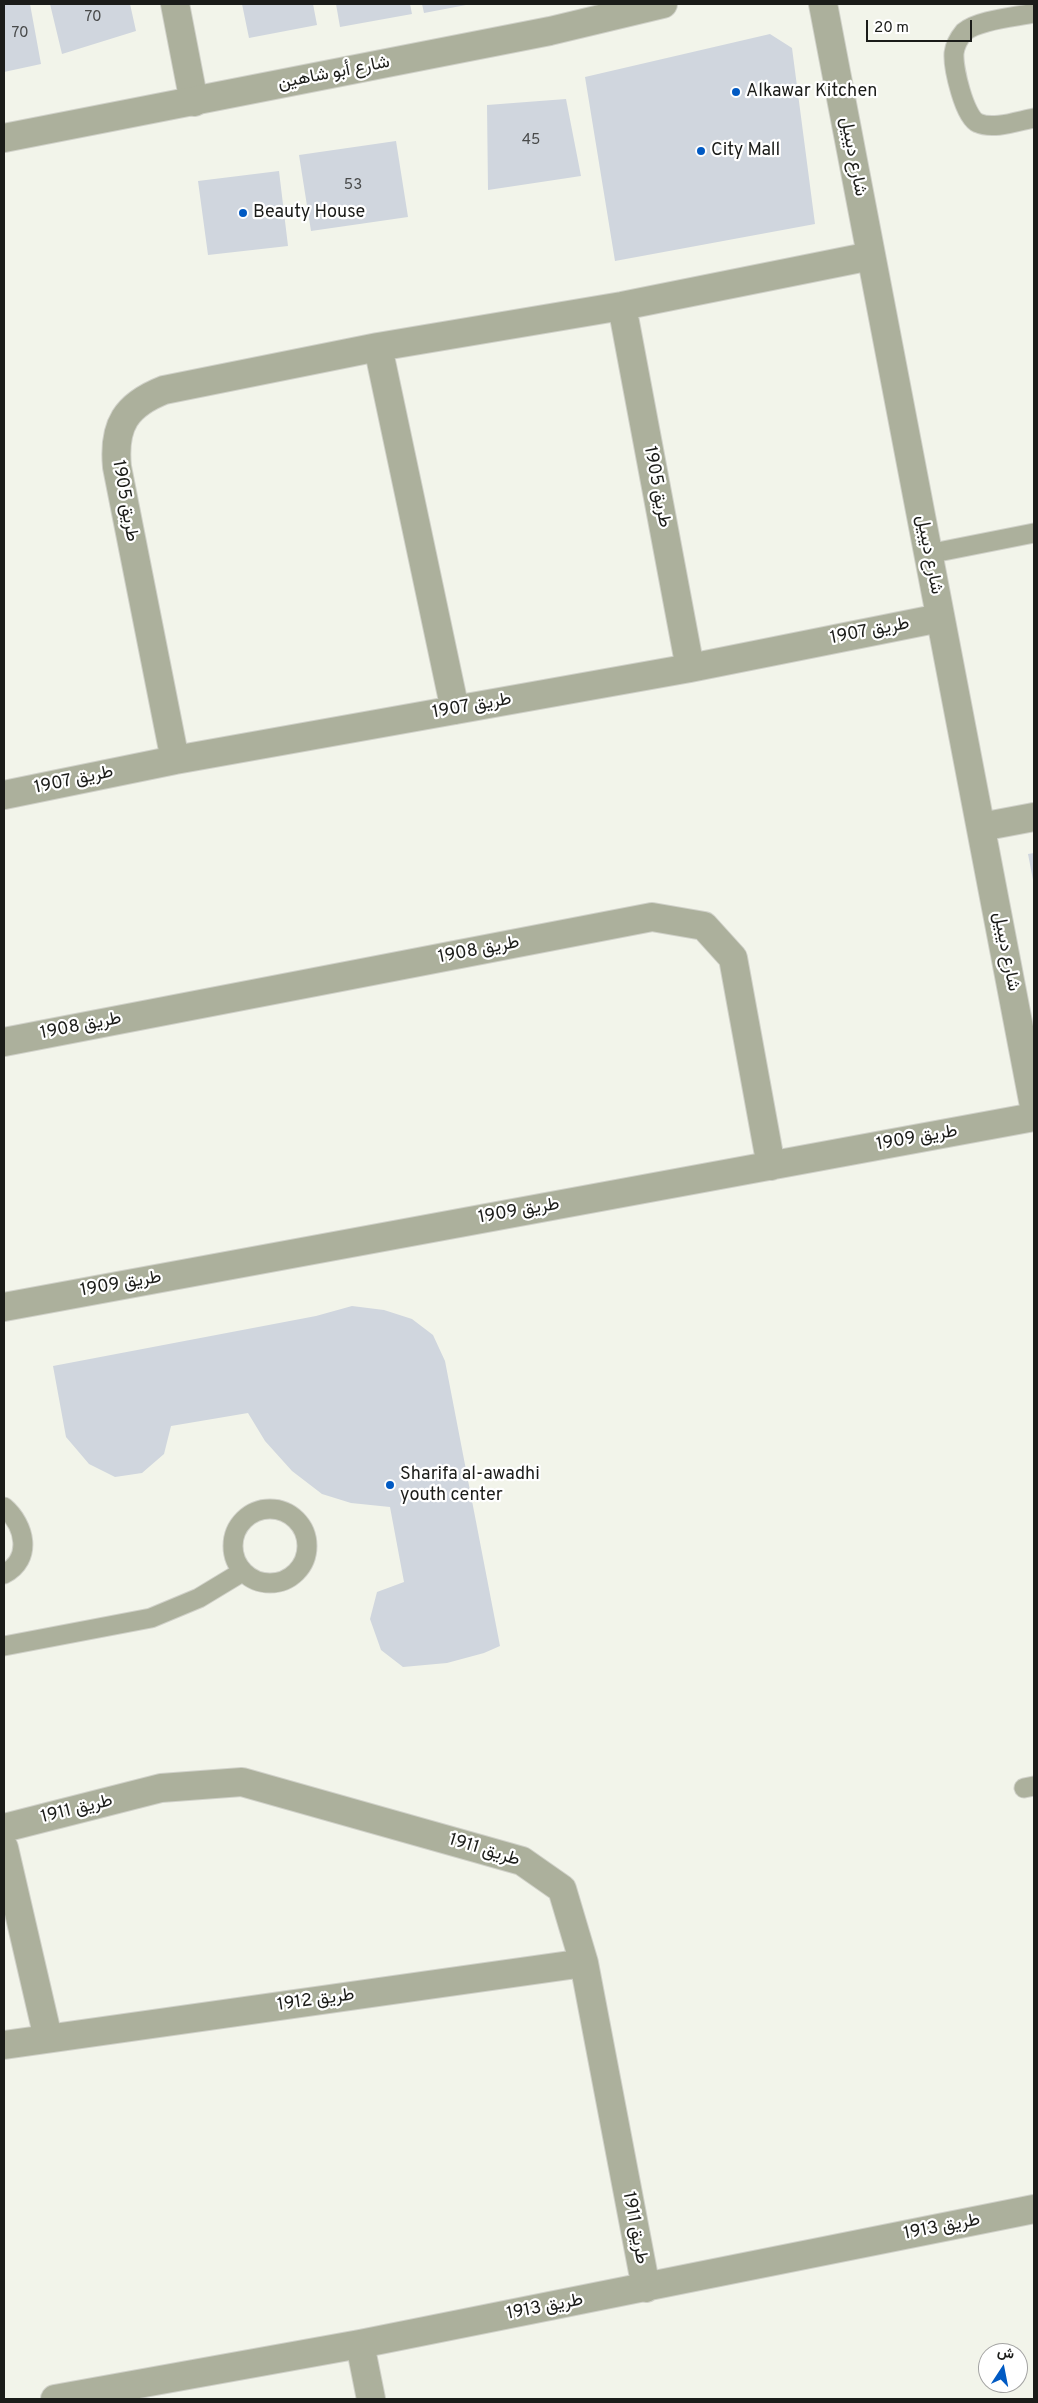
<!DOCTYPE html>
<html>
<head>
<meta charset="utf-8">
<style>
  body { margin:0 }
  #map { position:relative; width:1038px; height:2403px; overflow:hidden; background:#f2f4ea; font-family:Overpass,Vazirmatn,sans-serif }
  canvas { display:block }
  .frame { position:absolute; inset:0; border:5px solid #1b1c19; pointer-events:none }
  .north { position:absolute; left:978px; top:2343px; width:50px; height:50px; box-sizing:border-box; background:#fff; border:1px solid #a4a4a3; border-radius:50%; rotate:11deg; font-size:14px; font-weight:700; line-height:20px; text-align:center; color:#1b1c19 }
  .north::after { content:''; display:block; margin:auto; width:18px; height:22px; background:#015ac3; clip-path:polygon(50% 0,100% 100%,50% 72%,0 100%) }
  .scale { position:absolute; left:866px; top:20px; width:106px; height:22px; box-sizing:border-box; border:2px solid #1b1c19; border-top:0; padding-left:6px; font-size:15px; line-height:18px; white-space:nowrap; color:#1b1c19; -webkit-text-stroke:4px #fff; paint-order:stroke }
</style>
</head>
<body>
<div id="map">
<canvas width="1038" height="2403"></canvas>
<div class="frame"></div>
<div class="north">ش</div>
<div class="scale">20 m</div>
</div>
<script>
const c = document.querySelector('canvas').getContext('2d');
c.lineJoin = 'round';
function fillPath(path, color) { c.fillStyle = color; c.fill(path, 'evenodd'); }
function trace(path, color, width, dash) { c.strokeStyle = color; c.lineWidth = width; c.lineCap = dash ? 'butt' : 'round'; c.setLineDash(dash || []); c.stroke(path); }
function label(font, color, halo, rows, align = 'center') {
  c.font = font + ' Overpass,Vazirmatn,sans-serif'; c.lineWidth = 4.5; c.setLineDash([]); c.textBaseline = 'middle'; c.strokeStyle = halo; c.fillStyle = color; for (const [text, x, y, turn = 0] of rows) {
    c.save(); c.translate(x, y); c.rotate((+turn || 0) * Math.PI / 180); c.textAlign = isNaN(turn) ? turn : align; if (halo) c.strokeText(text, 0, 0); c.fillText(text, 0, 0); c.restore();
  }
}
const building = new Path2D(`
  M 4,4 L 30,4 L 41,64 L 4,72 Z
  M 50,4 L 130,4 L 136,31 L 62,54 Z
  M 242,4 L 313,4 L 317,25 L 249,38 Z
  M 336,4 L 410,4 L 412,14 L 340,27 Z
  M 422,4 L 466,4 L 466,5 L 424,13 Z
  M 770,34 L 792,48 L 815,224 L 615,261 L 585,77 Z
  M 566,99 L 581,176 L 488,190 L 487,105 Z
  M 396,141 L 408,217 L 311,231 L 299,155 Z
  M 279,171 L 288,246 L 208,255 L 198,181 Z
  M 1034,853 L 1034,880 L 1033,880 L 1028,854 Z
  M 352,1306 L 384,1310 L 412,1319 L 433,1335 L 445,1361 L 500,1646 L 484,1653 L 447,1663 L 403,1667 L 381,1650 L 370,1619 L 377,1592 L 404,1582 L 390,1507 L 351,1503 L 322,1494 L 292,1471 L 265,1441 L 248,1413 L 171,1426 L 164,1454 L 142,1473 L 115,1477 L 89,1464 L 66,1437 L 53,1366 L 316,1316 Z`);
const service = new Path2D(`
  M 1034,13 C 1016,17 978,20 964,32 C 959,38 955,45 954,53 C 953,67 964,117 978,123 C 993,130 1018,121 1034,118
  M 928,554 L 1034,533
  M 4,1507 C 25,1525 33,1559 4,1574
  M233 1546a37 37 0 1 1 74 0a37 37 0 1 1-74 0Z
  M 4,1646 L 151,1618 L 199,1598 L 242,1572
  M 1024,1788 L 1034,1786`);
const minor = new Path2D(`
  M 175,4 L 194,102
  M 823,4 L 1034,1106
  M 622,306 L 690,668
  M 378,347 L 455,710
  M 175,760 L 117,467 C 113,425 126,405 164,390 L 378,347 L 622,306 L 871,256
  M 4,795 L 175,760 L 690,668 L 940,618
  M 981,827 L 1034,817
  M 4,1042 L 652,917 L 704,926 L 733,958 L 771,1166
  M 4,1307 L 1034,1117
  M 4,1828 L 161,1788 L 242,1782 L 522,1861 L 562,1889 L 584,1963 L 646,2288
  M 4,1848 L 48,2038
  M 4,2045 L 584,1963
  M 360,2344 L 371,2399
  M 55,2399 L 360,2344 L 1034,2209`);
const tertiary = new Path2D(`
  M 4,138 L 550,31 L 663,4`);
const markers = [
  [736,92,5,"#015ac3"],
  [701,151,5,"#015ac3"],
  [243,213,5,"#015ac3"],
  [390,1485,5,"#015ac3"]
];
const numberNames = [
  ["70",93,18],
  ["70",20,34],
  ["45",531,141],
  ["53",353,186]
];
const streetNames = [
  ["شارع أبو شاهين",334,74,-11],
  ["شارع ديبيل",852,157,79],
  ["طريق 1905",656,487,79],
  ["طريق 1905",124,501,80],
  ["شارع ديبيل",928,555,79],
  ["طريق 1907",870,632,-11],
  ["طريق 1907",472,707,-10],
  ["طريق 1907",74,781,-12],
  ["طريق 1908",479,951,-11],
  ["شارع ديبيل",1005,952,79],
  ["طريق 1908",81,1027,-11],
  ["طريق 1909",917,1139,-10],
  ["طريق 1909",519,1212,-10],
  ["طريق 1909",121,1285,-10],
  ["طريق 1911",77,1810,-14],
  ["طريق 1911",484,1851,17],
  ["طريق 1912",316,2001,-8],
  ["طريق 1911",634,2228,79],
  ["طريق 1913",942,2228,-11],
  ["طريق 1913",545,2308,-11]
];
const poiNames = [
  ["Alkawar Kitchen",746,92],
  ["City Mall",711,151],
  ["Beauty House",253,213],
  ["Sharifa al-awadhi",400,1475],
  ["youth center",400,1496]
];
fillPath(building, '#d0d6de');
trace(service, '#d0d1c9', 21);
trace(minor, '#d0d1c9', 30);
trace(tertiary, '#d0d1c9', 30);
trace(service, '#acb09c', 19);
trace(minor, '#acb09c', 28);
trace(tertiary, '#acb09c', 28);
for (const [x, y, r, color] of markers) { const dot = new Path2D(); dot.arc(x, y, r, 0, 2 * Math.PI); c.fillStyle = color; c.fill(dot); trace(dot, '#fff', 2); }
label('15px', '#484a4a', null, numberNames);
label('18px', '#1b1c19', '#fff', streetNames);
label('18px', '#1b1c19', '#fff', poiNames, 'left');
</script>
</body>
</html>
